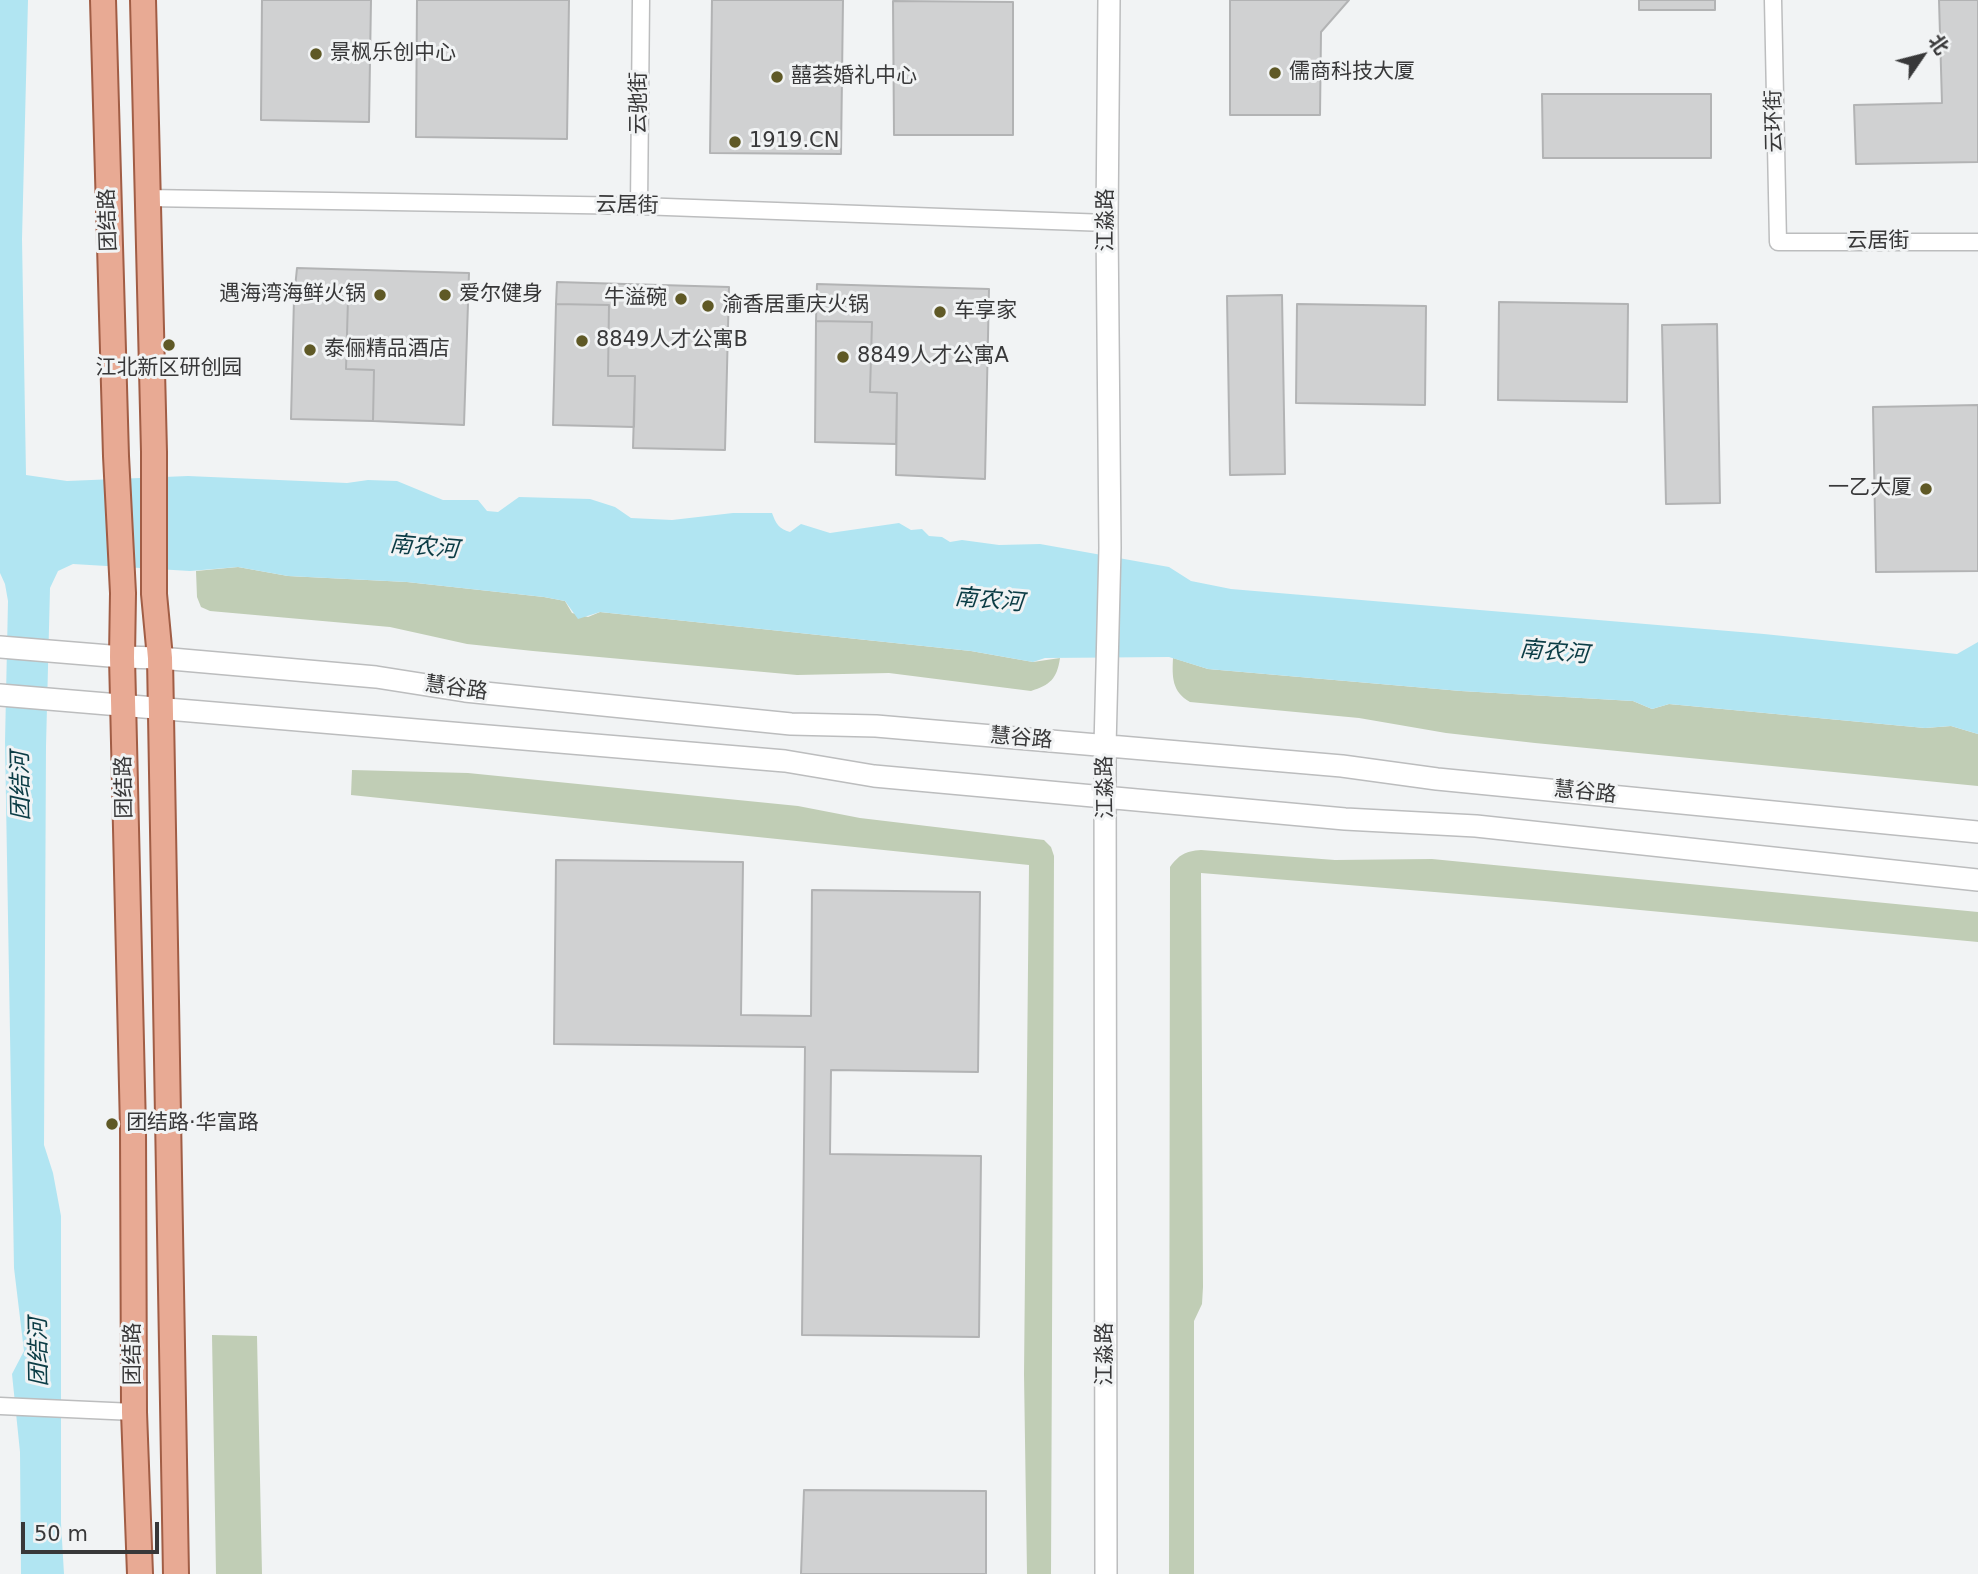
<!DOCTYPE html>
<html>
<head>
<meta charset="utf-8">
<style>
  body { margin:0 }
  #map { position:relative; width:1978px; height:1574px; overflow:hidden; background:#f1f3f4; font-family:"DejaVu Sans","Noto Sans SC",sans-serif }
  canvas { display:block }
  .north { position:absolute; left:1887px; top:21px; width:70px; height:70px; -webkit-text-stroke:5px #f1f3f4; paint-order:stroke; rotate:55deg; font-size:19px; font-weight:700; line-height:28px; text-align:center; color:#383839 }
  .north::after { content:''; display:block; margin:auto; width:24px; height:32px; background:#383839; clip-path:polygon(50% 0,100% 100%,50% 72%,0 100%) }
  .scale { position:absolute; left:21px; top:1522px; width:138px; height:32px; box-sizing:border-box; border:4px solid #383839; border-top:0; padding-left:9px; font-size:21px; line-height:24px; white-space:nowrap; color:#383839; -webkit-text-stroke:5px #f1f3f4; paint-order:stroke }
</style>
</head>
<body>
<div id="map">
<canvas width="1978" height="1574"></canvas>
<div class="north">北</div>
<div class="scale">50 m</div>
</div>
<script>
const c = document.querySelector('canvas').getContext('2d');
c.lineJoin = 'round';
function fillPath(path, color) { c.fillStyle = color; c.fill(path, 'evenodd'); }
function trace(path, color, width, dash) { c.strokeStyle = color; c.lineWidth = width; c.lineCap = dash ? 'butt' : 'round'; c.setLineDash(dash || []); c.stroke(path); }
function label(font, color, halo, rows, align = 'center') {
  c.font = font + ' "DejaVu Sans","Noto Sans SC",sans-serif'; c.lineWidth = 6; c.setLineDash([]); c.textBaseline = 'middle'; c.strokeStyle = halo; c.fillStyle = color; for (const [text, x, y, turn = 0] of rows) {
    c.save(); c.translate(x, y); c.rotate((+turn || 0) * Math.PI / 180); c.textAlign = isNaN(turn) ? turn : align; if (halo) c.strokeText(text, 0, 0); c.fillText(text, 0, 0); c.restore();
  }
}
const green = new Path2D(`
  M 238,567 L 288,576 L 407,582 L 544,597 L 565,601 L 572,613 L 588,617 L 600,612 L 971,651 L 1033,662 L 1060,658 C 1057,679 1050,685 1031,691 L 889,673 L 797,675 L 533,651 L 467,644 L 390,627 L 210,611 L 201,607 L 197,597 L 196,571 Z
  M 1173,658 L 1208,669 L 1461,691 L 1633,701 L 1652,709 L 1669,704 L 1925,728 L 1951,726 L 1978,734 L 1978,786 L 1535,743 L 1446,733 L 1359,718 L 1190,702 C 1172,692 1172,677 1173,658 Z
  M 352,770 L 468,773 L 798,806 L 860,818 L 1044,840 L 1051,847 L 1054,856 L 1051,1574 L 1027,1574 L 1024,1374 L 1029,865 L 351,795 Z
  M 1201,850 L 1335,860 L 1432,859 L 1978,912 L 1978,942 L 1545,901 L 1201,873 L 1203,1287 L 1202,1304 L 1194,1321 L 1194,1574 L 1169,1574 L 1170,867 C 1179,855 1185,851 1201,850 Z
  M 212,1335 L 257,1336 L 262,1574 L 216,1574 Z`);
const water = new Path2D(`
  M 0,0 L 28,0 L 22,239 L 26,475 L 67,481 L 188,476 L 347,483 L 368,480 L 397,481 L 443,500 L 478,500 L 487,511 L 498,512 L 519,497 L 590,499 L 615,507 L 631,518 L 672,520 L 733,513 L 772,513 C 776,524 779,529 790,532 L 801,524 L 830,533 L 899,523 L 911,530 L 922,529 L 929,536 L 942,537 L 950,542 L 962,540 L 999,545 L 1040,544 L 1169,567 L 1191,581 L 1231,589 L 1764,634 L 1957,654 L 1978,642 L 1978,734 L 1951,726 L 1925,728 L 1669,704 L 1652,709 L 1633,701 L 1461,691 L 1208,669 L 1169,657 L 1045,658 L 1033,662 L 971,651 L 600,612 L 578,619 L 565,601 L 544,597 L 407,582 L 288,576 L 238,567 L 190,571 L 73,564 L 58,571 L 50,588 L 46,746 L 44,1145 L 53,1173 L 61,1216 L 61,1523 L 64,1574 L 21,1574 L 20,1452 L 12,1374 L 24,1351 L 14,1268 L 5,742 L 8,601 L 5,584 L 0,573 Z`);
const building = new Path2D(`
  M 262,0 L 371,0 L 369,122 L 261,120 Z
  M 417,0 L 569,0 L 567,139 L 416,137 Z
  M 712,0 L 843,0 L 841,154 L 710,153 Z
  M 1230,0 L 1349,0 L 1321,32 L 1320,115 L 1230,115 Z
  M 1639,0 L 1715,0 L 1715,10 L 1639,10 Z
  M 1939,0 L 1978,0 L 1978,162 L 1856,164 L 1854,105 L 1942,103 Z
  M 893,1 L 1013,2 L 1013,135 L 894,135 Z
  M 1542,94 L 1711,94 L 1711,158 L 1543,158 Z
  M 297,268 L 469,273 L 464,425 L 373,421 L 374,370 L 346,369 L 348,299 L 294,298 Z
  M 557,282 L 729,287 L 725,450 L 633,448 L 635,376 L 608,376 L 609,305 L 556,304 Z
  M 817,284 L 989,289 L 985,479 L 896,475 L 897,393 L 870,392 L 872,322 L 816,321 Z
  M 1282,295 L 1285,474 L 1230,475 L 1227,296 Z
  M 294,298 L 348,299 L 346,369 L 374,370 L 373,421 L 291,419 Z
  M 1499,302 L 1628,304 L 1627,402 L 1498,400 Z
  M 556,304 L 609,305 L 608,376 L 635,376 L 634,427 L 553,425 Z
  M 1297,304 L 1426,306 L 1425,405 L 1296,403 Z
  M 816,321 L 872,322 L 870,392 L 897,393 L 896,444 L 815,442 Z
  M 1717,324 L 1720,503 L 1666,504 L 1662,325 Z
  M 1978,405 L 1978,571 L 1876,572 L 1873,407 Z
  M 556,860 L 743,862 L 741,1015 L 811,1016 L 812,890 L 980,892 L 978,1072 L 831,1070 L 830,1154 L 981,1156 L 979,1337 L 802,1335 L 805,1047 L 554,1044 Z
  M 804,1490 L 986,1491 L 986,1574 L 801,1574 Z`);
const street = new Path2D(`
  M 1773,0 L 1778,242 L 1978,242
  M 147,198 L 639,206 L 1107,223
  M 639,206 L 641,0
  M 0,1406 L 134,1412`);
const secondary = new Path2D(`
  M 0,647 L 122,657 L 160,658 L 376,677 L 465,691 L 791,724 L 876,726 L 1342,766 L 1437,779 L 1978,832
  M 0,695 L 785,761 L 874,776 L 1345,819 L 1476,826 L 1978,880
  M 1106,1574 L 1105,747 L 1110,548 L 1107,223 L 1109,0`);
const primary = new Path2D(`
  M 103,0 L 116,456 L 123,593 L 122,657 L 133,1129 L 134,1412 L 140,1574
  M 143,0 L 154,452 L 154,594 L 160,658 L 176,1574`);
const markers = [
  [316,54,7,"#5f5926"],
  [1275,73,7,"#5f5926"],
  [777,77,7,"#5f5926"],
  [735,142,7,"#5f5926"],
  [380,295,7,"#5f5926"],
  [445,295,7,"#5f5926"],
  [681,299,7,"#5f5926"],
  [708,306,7,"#5f5926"],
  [940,312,7,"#5f5926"],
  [582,341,7,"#5f5926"],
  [169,345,7,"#5f5926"],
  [310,350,7,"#5f5926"],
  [843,357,7,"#5f5926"],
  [1926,489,7,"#5f5926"],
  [112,1124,7,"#5f5926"]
];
const poiNames = [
  ["景枫乐创中心",330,54],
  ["儒商科技大厦",1289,73],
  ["囍荟婚礼中心",791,77],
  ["1919.CN",749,142],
  ["遇海湾海鲜火锅",366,295,"right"],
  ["爱尔健身",459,295],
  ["牛溢碗",667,299,"right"],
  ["渝香居重庆火锅",722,306],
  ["车享家",954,312],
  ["8849人才公寓B",596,341],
  ["泰俪精品酒店",324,350],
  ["8849人才公寓A",857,357],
  ["江北新区研创园",169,369,"center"],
  ["一乙大厦",1912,489,"right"],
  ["团结路·华富路",126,1124]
];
const streetNames = [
  ["云驰街",640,103,-90],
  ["云环街",1775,121,-91],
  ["云居街",627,206,1],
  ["团结路",109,220,-92],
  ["江淼路",1107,220,-90],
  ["云居街",1878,242],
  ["慧谷路",456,689,8],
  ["慧谷路",1021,739,5],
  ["团结路",125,787,-91],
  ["江淼路",1106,787,-91],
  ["慧谷路",1585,793,6],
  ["团结路",134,1354,-90],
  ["江淼路",1106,1354,-90]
];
const waterNames = [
  ["南农河",424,548,5],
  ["南农河",989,601,5],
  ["南农河",1554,653,5],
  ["团结河",22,786,-91],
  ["团结河",40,1352,-91]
];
fillPath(green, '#c0cdb5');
fillPath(water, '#b1e5f2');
fillPath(building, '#d0d1d2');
trace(building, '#b2b3b4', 2);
trace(street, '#bcbdbe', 19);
trace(secondary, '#bcbdbe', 24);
trace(primary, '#a15d45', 28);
trace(street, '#fff', 16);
trace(secondary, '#fff', 21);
trace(primary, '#e8aa94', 24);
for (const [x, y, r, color] of markers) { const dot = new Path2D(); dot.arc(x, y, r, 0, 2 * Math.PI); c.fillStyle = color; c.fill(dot); trace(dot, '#f1f3f4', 2.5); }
label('21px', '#383839', '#f1f3f4', poiNames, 'left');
label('21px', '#383839', '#f1f3f4', streetNames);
label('italic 23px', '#0b3c45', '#f1f3f4', waterNames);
</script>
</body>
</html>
